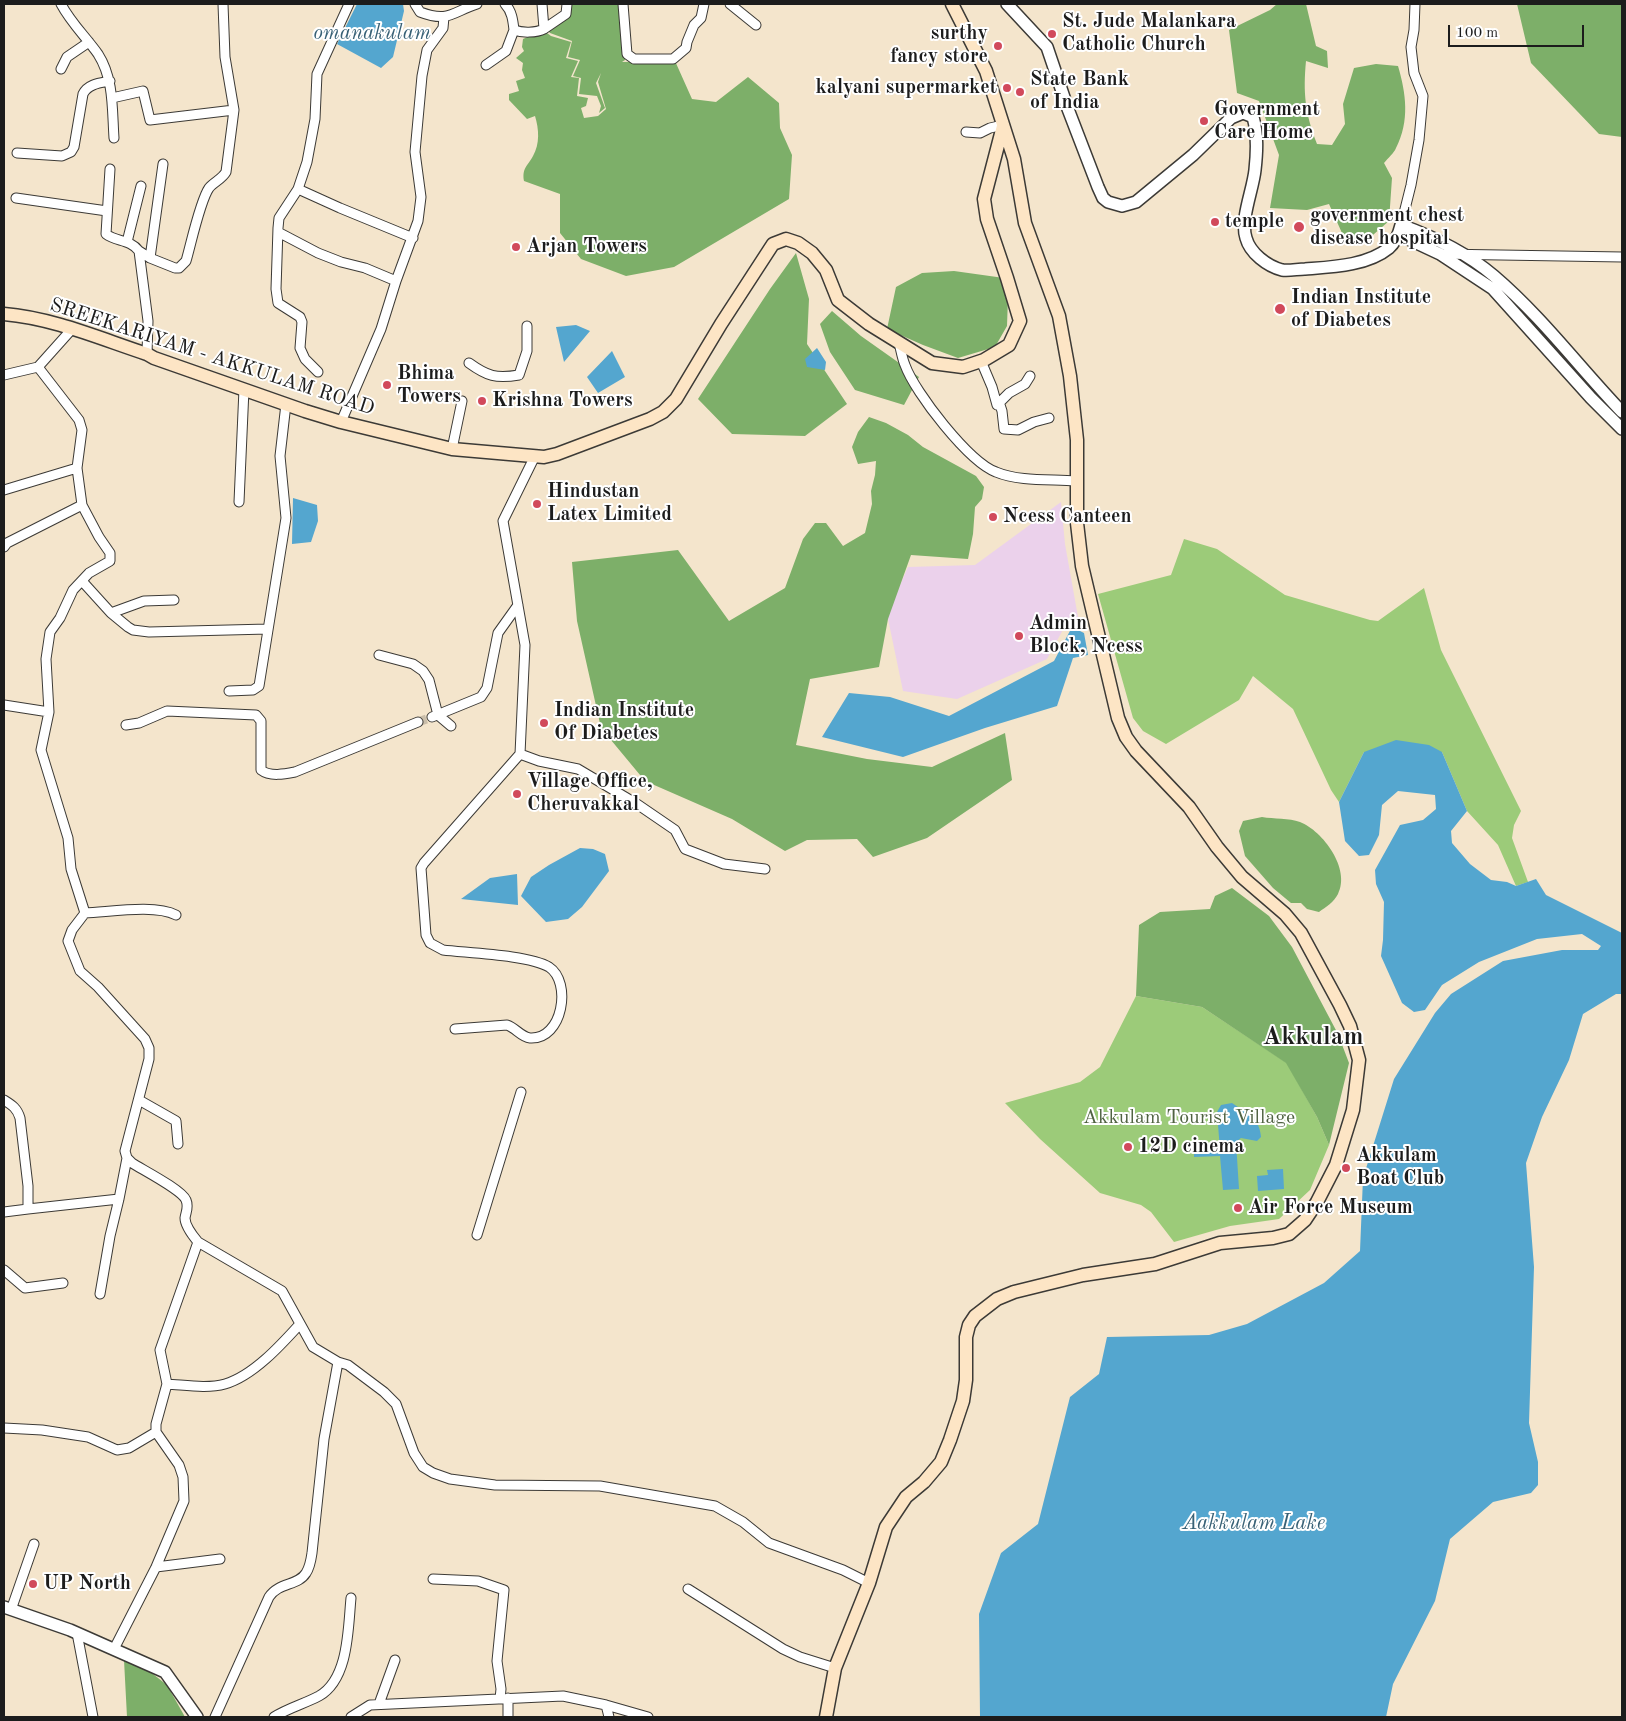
<!DOCTYPE html>
<html>
<head>
<meta charset="utf-8">
<style>
  body { margin:0 }
  #map { position:relative; width:1626px; height:1721px; overflow:hidden; background:#f4e5cc; font-family:"Old Standard TT",serif }
  canvas { display:block }
  .frame { position:absolute; inset:0; border:5px solid #1c1c1c; pointer-events:none }
  .scale { position:absolute; left:1448px; top:25px; width:136px; height:22px; box-sizing:border-box; border:2px solid #1c1c1c; border-top:0; padding-left:6px; font-size:15px; line-height:18px; white-space:nowrap; color:#1c1c1c; -webkit-text-stroke:4px #fff; paint-order:stroke }
</style>
</head>
<body>
<div id="map">
<canvas width="1626" height="1721"></canvas>
<div class="frame"></div>
<div class="scale">100 m</div>
</div>
<script>
const c = document.querySelector('canvas').getContext('2d');
c.lineJoin = 'round';
function fillPath(path, color) { c.fillStyle = color; c.fill(path, 'evenodd'); }
function trace(path, color, width, dash) { c.strokeStyle = color; c.lineWidth = width; c.lineCap = dash ? 'butt' : 'round'; c.setLineDash(dash || []); c.stroke(path); }
function label(font, color, halo, rows, align = 'center') {
  c.font = font + ' "Old Standard TT",serif'; c.lineWidth = 4; c.setLineDash([]); c.textBaseline = 'middle'; c.strokeStyle = halo; c.fillStyle = color; for (const [text, x, y, turn = 0] of rows) {
    c.save(); c.translate(x, y); c.rotate((+turn || 0) * Math.PI / 180); c.textAlign = isNaN(turn) ? turn : align; if (halo) c.strokeText(text, 0, 0); c.fillText(text, 0, 0); c.restore();
  }
}
const built = new Path2D(`
  M 1061,502 L 1065,544 L 1078,617 L 1065,626 L 1047,659 L 957,699 L 903,691 L 887,614 L 908,567 L 975,565 Z`);
const green = new Path2D(`
  M 1184,539 L 1217,549 L 1285,595 L 1370,620 L 1378,621 L 1424,588 L 1441,650 L 1521,811 L 1514,825 L 1512,838 L 1528,882 L 1516,886 L 1498,845 L 1467,811 L 1442,752 L 1364,752 L 1339,802 L 1331,790 L 1293,709 L 1253,676 L 1239,700 L 1166,744 L 1143,731 L 1133,718 L 1098,594 L 1171,575 Z
  M 1136,996 L 1202,1007 L 1287,1063 L 1317,1117 L 1329,1145 L 1310,1190 L 1279,1219 L 1230,1226 L 1174,1242 L 1151,1212 L 1141,1205 L 1100,1193 L 1040,1139 L 1005,1103 L 1080,1082 L 1100,1067 Z`);
const forest = new Path2D(`
  M 570,4 L 621,4 L 625,60 L 622,62 L 675,61 L 692,99 L 716,102 L 748,77 L 779,103 L 780,128 L 792,155 L 789,199 L 674,267 L 626,276 L 581,259 L 560,233 L 560,194 L 524,181 C 522,168 527,167 533,156 C 540,144 539,129 535,116 L 527,119 L 509,100 L 509,94 L 519,91 L 516,81 L 525,78 L 522,70 L 523,63 L 516,58 L 524,51 L 522,47 L 523,39 L 543,30 L 551,36 L 571,42 L 566,58 L 578,61 L 571,77 L 579,78 L 577,96 L 588,98 L 586,106 L 581,108 L 584,118 L 598,116 L 606,109 L 598,82 L 601,73 L 596,83 L 605,108 L 599,113 L 601,106 L 597,96 L 579,94 L 581,78 L 573,76 L 580,60 L 568,57 L 572,41 L 550,33 L 546,29 Z
  M 1277,4 L 1306,4 L 1316,46 L 1327,51 L 1328,68 L 1306,61 C 1303,93 1305,113 1317,144 L 1332,145 L 1345,124 L 1343,104 L 1354,68 L 1376,64 L 1398,66 C 1406,93 1410,121 1396,148 C 1394,153 1388,158 1384,163 L 1392,178 L 1389,221 L 1366,241 L 1346,242 L 1329,204 L 1307,210 L 1270,208 L 1279,155 L 1259,101 L 1237,93 L 1229,30 L 1270,10 Z
  M 1517,4 L 1622,4 L 1622,137 L 1599,134 L 1531,63 Z
  M 796,253 L 809,299 L 807,344 L 847,404 L 805,436 L 732,434 L 698,399 L 770,289 Z
  M 954,271 L 1004,278 L 1008,297 L 1007,326 L 995,347 L 958,358 L 923,345 L 887,329 L 896,287 L 922,273 Z
  M 832,311 L 861,336 L 919,377 L 904,405 L 855,390 L 830,352 L 820,324 Z
  M 869,417 L 886,423 L 908,435 L 923,447 L 976,476 L 984,487 L 982,499 L 975,507 L 973,534 L 968,559 L 911,555 L 888,619 L 879,667 L 810,679 L 796,745 L 867,759 L 932,767 L 1005,733 L 1012,780 L 927,838 L 873,857 L 857,839 L 807,840 L 785,851 L 732,819 L 645,781 L 601,728 L 577,621 L 572,562 L 678,550 L 729,621 L 785,588 L 803,539 L 815,523 L 826,523 L 843,546 L 865,533 L 872,504 L 871,491 L 875,475 L 876,461 L 858,464 L 852,447 L 858,432 Z
  M 1262,817 C 1274,819 1289,818 1300,822 C 1323,831 1351,869 1338,894 C 1334,902 1326,907 1319,912 L 1307,909 L 1301,903 L 1291,903 L 1273,888 L 1245,856 L 1239,831 L 1243,821 Z
  M 1232,888 L 1269,916 L 1292,947 L 1338,1034 L 1349,1063 L 1329,1145 L 1317,1117 L 1286,1063 L 1202,1007 L 1136,996 L 1139,925 L 1160,912 L 1210,909 L 1215,896 Z
  M 124,1660 L 144,1667 L 167,1685 L 185,1717 L 127,1717 Z`);
const water = new Path2D(`
  M 357,4 L 403,4 L 404,11 L 393,57 L 381,68 L 337,44 Z
  M 576,325 L 590,331 L 564,362 L 556,327 Z
  M 817,348 L 826,362 L 825,370 L 807,367 L 805,359 Z
  M 612,351 L 625,377 L 598,393 L 587,377 Z
  M 293,498 L 317,505 L 318,521 L 311,542 L 292,544 Z
  M 1072,627 L 1084,633 L 1088,655 L 1073,658 L 1057,706 L 985,728 L 903,757 L 822,737 L 849,693 L 890,697 L 949,716 L 1054,661 Z
  M 1396,740 L 1429,745 L 1442,752 L 1467,811 L 1451,831 L 1452,843 L 1470,864 L 1491,880 L 1507,882 L 1516,886 L 1536,879 L 1546,895 L 1622,933 L 1622,994 L 1616,994 L 1583,1014 L 1569,1060 L 1542,1117 L 1526,1163 L 1534,1267 L 1529,1423 L 1538,1462 L 1538,1485 L 1531,1493 L 1493,1502 L 1450,1539 L 1435,1601 L 1393,1684 L 1386,1717 L 980,1717 L 979,1614 L 1001,1553 L 1038,1524 L 1070,1397 L 1099,1374 L 1107,1337 L 1209,1335 L 1247,1324 L 1324,1283 L 1360,1251 L 1363,1178 L 1394,1079 L 1435,1013 L 1451,994 L 1503,961 L 1562,950 L 1598,950 L 1601,946 L 1582,934 L 1537,939 L 1479,962 L 1442,985 L 1425,1010 L 1414,1012 L 1402,1003 L 1381,956 L 1383,940 L 1384,902 L 1376,884 L 1375,870 L 1400,825 L 1423,820 L 1436,809 L 1435,795 L 1398,791 L 1382,805 L 1379,835 L 1369,855 L 1359,856 L 1345,841 L 1339,802 L 1364,752 Z
  M 580,848 L 593,849 L 605,854 L 609,871 L 582,907 L 568,919 L 546,922 L 521,896 L 531,877 L 549,865 Z
  M 517,874 L 518,905 L 461,899 L 490,878 Z
  M 1232,1103 C 1246,1113 1260,1118 1261,1137 L 1257,1141 L 1241,1138 L 1236,1142 L 1239,1189 L 1223,1190 L 1220,1156 L 1194,1157 L 1194,1150 L 1220,1150 L 1217,1112 L 1221,1105 Z
  M 1283,1169 L 1284,1189 L 1258,1191 L 1257,1176 L 1268,1175 L 1267,1170 Z`);
const minorTunnel = new Path2D(`
  M 418,722 L 432,717`);
const minor = new Path2D(`
  M 61,4 C 71,23 86,37 98,54 C 114,79 112,109 114,138
  M 415,4 L 420,12 C 449,23 452,12 477,4
  M 505,4 C 512,11 513,21 514,30 C 522,33 536,33 544,29 L 566,14 L 567,4
  M 542,4 L 544,29
  M 623,4 L 627,54 L 634,59 L 673,59 L 686,48 L 687,42 L 694,25 L 701,18 L 704,4
  M 730,4 L 756,25
  M 486,65 L 506,51 L 514,30
  M 61,69 L 67,57 L 89,42
  M 112,98 L 143,91 L 150,120 L 234,110
  M 966,132 L 980,133 L 990,128 L 1003,125
  M 17,153 L 62,156 L 71,152 L 74,147 L 83,94 C 88,84 100,83 110,81
  M 110,169 L 106,234 C 116,242 130,239 139,251
  M 298,189 L 340,208 L 413,238
  M 16,198 L 107,211
  M 1401,225 L 1411,185 L 1419,140 L 1423,96 L 1414,73 L 1411,47 L 1414,30 L 1415,4
  M 278,232 L 318,253 L 341,262 L 365,268 L 396,281
  M 127,242 L 141,186
  M 1440,254 L 1622,257
  M 150,258 L 163,164
  M 72,329 L 38,367 L 79,420 L 82,430 L 77,468 L 82,505 L 99,537 L 110,553 L 110,561 L 89,573 L 73,590 L 60,618 L 50,632 L 46,659 L 49,712 L 41,750 L 68,838 L 71,869 L 85,913 L 72,930 L 68,941 L 80,971 L 98,987 L 145,1039 L 149,1048 L 149,1059 L 125,1151 L 127,1158 L 132,1163 C 143,1170 182,1190 186,1200 C 189,1207 186,1211 185,1218 C 185,1226 193,1236 198,1242 L 282,1291 L 313,1347 L 338,1362 L 348,1365 L 384,1392 L 396,1404 L 414,1453 L 423,1467 L 433,1473 L 450,1479 L 495,1485 L 600,1486 L 715,1506 L 743,1522 L 769,1543 L 843,1570 L 869,1583
  M 899,343 C 901,350 902,358 905,365 C 915,393 969,462 996,472 C 1020,482 1051,479 1076,481
  M 147,354 L 148,321 L 139,251 L 150,258 L 175,268 L 179,268 L 186,261 C 191,244 200,201 209,188 C 214,182 222,179 226,172 L 234,110 L 225,57 L 223,4
  M 981,361 L 992,387 L 997,405 L 1009,393 L 1025,384 L 1030,376
  M 469,363 C 487,376 496,379 519,375 L 527,351 L 527,326
  M 318,372 L 305,359 L 300,348 L 302,322 L 300,317 L 278,303 L 276,289 L 278,228 L 279,218 L 298,189 L 307,162 L 315,119 L 317,74 L 349,4
  M 4,375 L 38,367
  M 999,402 L 1002,411 L 1004,429 L 1018,430 L 1034,422 L 1049,418
  M 341,422 L 381,329 L 396,281 L 418,221 L 421,197 L 415,152 L 422,76 L 427,50 L 443,28 L 444,17
  M 452,449 L 462,401
  M 534,458 L 503,521 L 525,645 L 520,754 L 539,761 L 578,769 L 637,804 L 675,830 L 685,849 L 724,864 L 765,869
  M 4,490 L 77,468
  M 239,502 L 244,389
  M 4,547 L 7,543 L 82,505
  M 82,581 L 111,613 L 128,627 L 133,630 L 149,632 L 268,629
  M 111,613 L 144,601 L 174,600
  M 379,655 L 413,664 L 423,671 L 429,680 L 438,715 L 451,726
  M 229,691 L 253,690 L 259,686 L 286,518 L 280,456 L 286,404
  M 4,705 L 49,712
  M 432,717 L 481,697 L 487,688 L 498,633 L 518,605
  M 126,725 L 139,723 L 167,711 L 256,715 L 261,721 L 261,770 C 270,777 285,774 295,772 L 418,722
  M 85,913 C 110,912 155,904 176,915
  M 455,1029 L 507,1025 C 516,1028 521,1037 530,1038 C 563,1040 572,982 549,967 C 529,955 468,953 443,950 L 430,943 L 426,935 L 421,868 L 424,863 L 520,754
  M 4,1100 C 12,1105 17,1108 20,1118 L 28,1186 L 28,1209 L 4,1212
  M 139,1100 L 176,1121 L 178,1144
  M 28,1209 L 119,1199
  M 477,1235 L 521,1092
  M 4,1270 L 25,1288 L 63,1283
  M 100,1294 L 110,1236 L 119,1199 L 127,1158
  M 167,1384 L 160,1350 L 198,1242
  M 4,1428 L 42,1430 L 88,1437 L 117,1450 L 129,1448 L 156,1432
  M 156,1567 L 220,1559
  M 433,1579 L 478,1581 L 504,1590 L 497,1661 L 501,1689 L 500,1699
  M 688,1589 L 783,1649 L 800,1657 L 835,1668
  M 11,1610 L 34,1544
  M 77,1633 L 93,1717
  M 114,1649 L 156,1567 L 184,1501 L 183,1477 L 179,1465 L 156,1432 L 156,1424 L 167,1384 C 185,1385 207,1389 225,1384 C 253,1376 281,1345 300,1324
  M 508,1698 L 508,1717
  M 379,1704 L 395,1660
  M 606,1705 L 609,1717
  M 215,1717 L 269,1597 C 279,1582 298,1586 306,1573 C 310,1567 311,1560 312,1553 L 324,1439 L 338,1362
  M 274,1717 C 288,1708 304,1704 319,1696 C 349,1679 348,1628 351,1598
  M 351,1717 L 370,1705 L 563,1696 L 606,1705 L 648,1717`);
const tertiary = new Path2D(`
  M 1007,4 L 1047,47 L 1068,109 L 1098,187 L 1103,198 L 1108,202 L 1122,206 L 1136,202 L 1193,155 L 1231,118 L 1243,113 L 1253,117 C 1258,135 1257,152 1255,170 C 1253,190 1240,219 1246,238 C 1250,253 1267,266 1282,270 C 1289,271 1298,269 1305,269 C 1331,267 1367,266 1389,248 C 1396,242 1399,233 1401,225 C 1434,237 1467,253 1494,276 C 1542,317 1579,367 1622,412
  M 1398,237 L 1408,239 L 1440,254 L 1493,289 L 1591,398 L 1622,429
  M 4,1607 L 70,1630 L 165,1672 L 197,1717`);
const secondary = new Path2D(`
  M 4,314 C 53,318 101,339 147,354 L 154,358 L 305,411 L 341,422 L 452,449 L 544,457 L 557,454 L 650,419 L 663,412 L 676,399 L 721,324 L 773,244 L 786,239 L 798,243 L 812,253 L 826,270 L 838,300 L 869,324 L 932,363 L 963,367 L 984,360 L 1009,345 L 1020,321 L 1007,278 L 987,219 L 984,199 L 1003,126
  M 826,1717 L 835,1668 L 869,1583 L 886,1527 L 906,1497 L 924,1482 L 941,1462 L 950,1440 L 963,1401 L 966,1380 L 966,1337 L 969,1325 L 975,1316 L 997,1299 L 1014,1292 L 1083,1275 L 1155,1264 L 1220,1243 L 1273,1238 L 1289,1234 L 1305,1220 L 1317,1202 L 1336,1165 L 1353,1110 L 1359,1060 L 1350,1026 L 1340,1005 L 1301,933 L 1285,914 L 1242,877 L 1217,847 L 1189,807 L 1136,751 L 1126,737 L 1118,718 L 1082,566 L 1077,523 L 1077,440 L 1070,376 L 1059,316 L 1025,223 L 1014,159 L 986,71 L 952,4`);
const markers = [
  [1052,34,5,"#d1495b"],
  [998,46,5,"#d1495b"],
  [1007,88,5,"#d1495b"],
  [1020,92,5,"#d1495b"],
  [1204,121,5,"#d1495b"],
  [1215,222,5,"#d1495b"],
  [1299,227,6,"#d1495b"],
  [516,247,5,"#d1495b"],
  [1280,309,6,"#d1495b"],
  [387,385,5,"#d1495b"],
  [482,401,5,"#d1495b"],
  [537,504,5,"#d1495b"],
  [993,517,5,"#d1495b"],
  [1019,636,5,"#d1495b"],
  [544,723,5,"#d1495b"],
  [517,794,5,"#d1495b"],
  [1128,1147,5,"#d1495b"],
  [1346,1168,5,"#d1495b"],
  [1238,1208,5,"#d1495b"],
  [33,1584,5,"#d1495b"]
];
const poiNames = [
  ["St. Jude Malankara",1062,22],
  ["Catholic Church",1062,45],
  ["surthy",988,34,"right"],
  ["fancy store",988,57,"right"],
  ["State Bank",1030,80],
  ["of India",1030,103],
  ["kalyani supermarket",997,88,"right"],
  ["Government",1214,110],
  ["Care Home",1214,133],
  ["government chest",1310,216],
  ["disease hospital",1310,239],
  ["temple",1225,222],
  ["Arjan Towers",526,247],
  ["Indian Institute",1291,298],
  ["of Diabetes",1291,321],
  ["Bhima",397,374],
  ["Towers",397,397],
  ["Krishna Towers",492,401],
  ["Hindustan",547,492],
  ["Latex Limited",547,515],
  ["Ncess Canteen",1003,517],
  ["Admin",1029,624],
  ["Block, Ncess",1029,647],
  ["Indian Institute",554,711],
  ["Of Diabetes",554,734],
  ["Village Office,",527,782],
  ["Cheruvakkal",527,805],
  ["12D cinema",1138,1147],
  ["Akkulam",1356,1156],
  ["Boat Club",1356,1179],
  ["Air Force Museum",1248,1208],
  ["UP North",43,1584]
];
const streetNames = [
  ["SREEKARIYAM - AKKULAM ROAD",212,357,18]
];
const parkNames = [
  ["Akkulam Tourist Village",1189,1118]
];
const waterNames = [
  ["omanakulam",372,33],
  ["Aakkulam Lake",1254,1523]
];
const districtNames = [
  ["Akkulam",1313,1037]
];
fillPath(built, '#ebd1eb');
fillPath(green, '#9ccb79');
fillPath(forest, '#7daf69');
fillPath(water, '#54a6cf');
trace(minorTunnel, '#c9bda9', 9, [9, 4.5]);
trace(minor, '#3c3a36', 11);
trace(tertiary, '#3c3a36', 14);
trace(secondary, '#3c3a36', 15);
trace(minor, '#fff', 9);
trace(tertiary, '#fff', 11);
trace(secondary, '#fde5c5', 12);
for (const [x, y, r, color] of markers) { const dot = new Path2D(); dot.arc(x, y, r, 0, 2 * Math.PI); c.fillStyle = color; c.fill(dot); trace(dot, '#fff', 2); }
label('bold 20px', '#1c1c1c', '#fff', poiNames, 'left');
label('20px', '#1c1c1c', '#fff', streetNames);
label('20px', '#4f6241', '#fff', parkNames);
label('italic 21px', '#386176', '#fff', waterNames);
label('bold 25px', '#1c1c1c', '#fff', districtNames);
</script>
</body>
</html>
